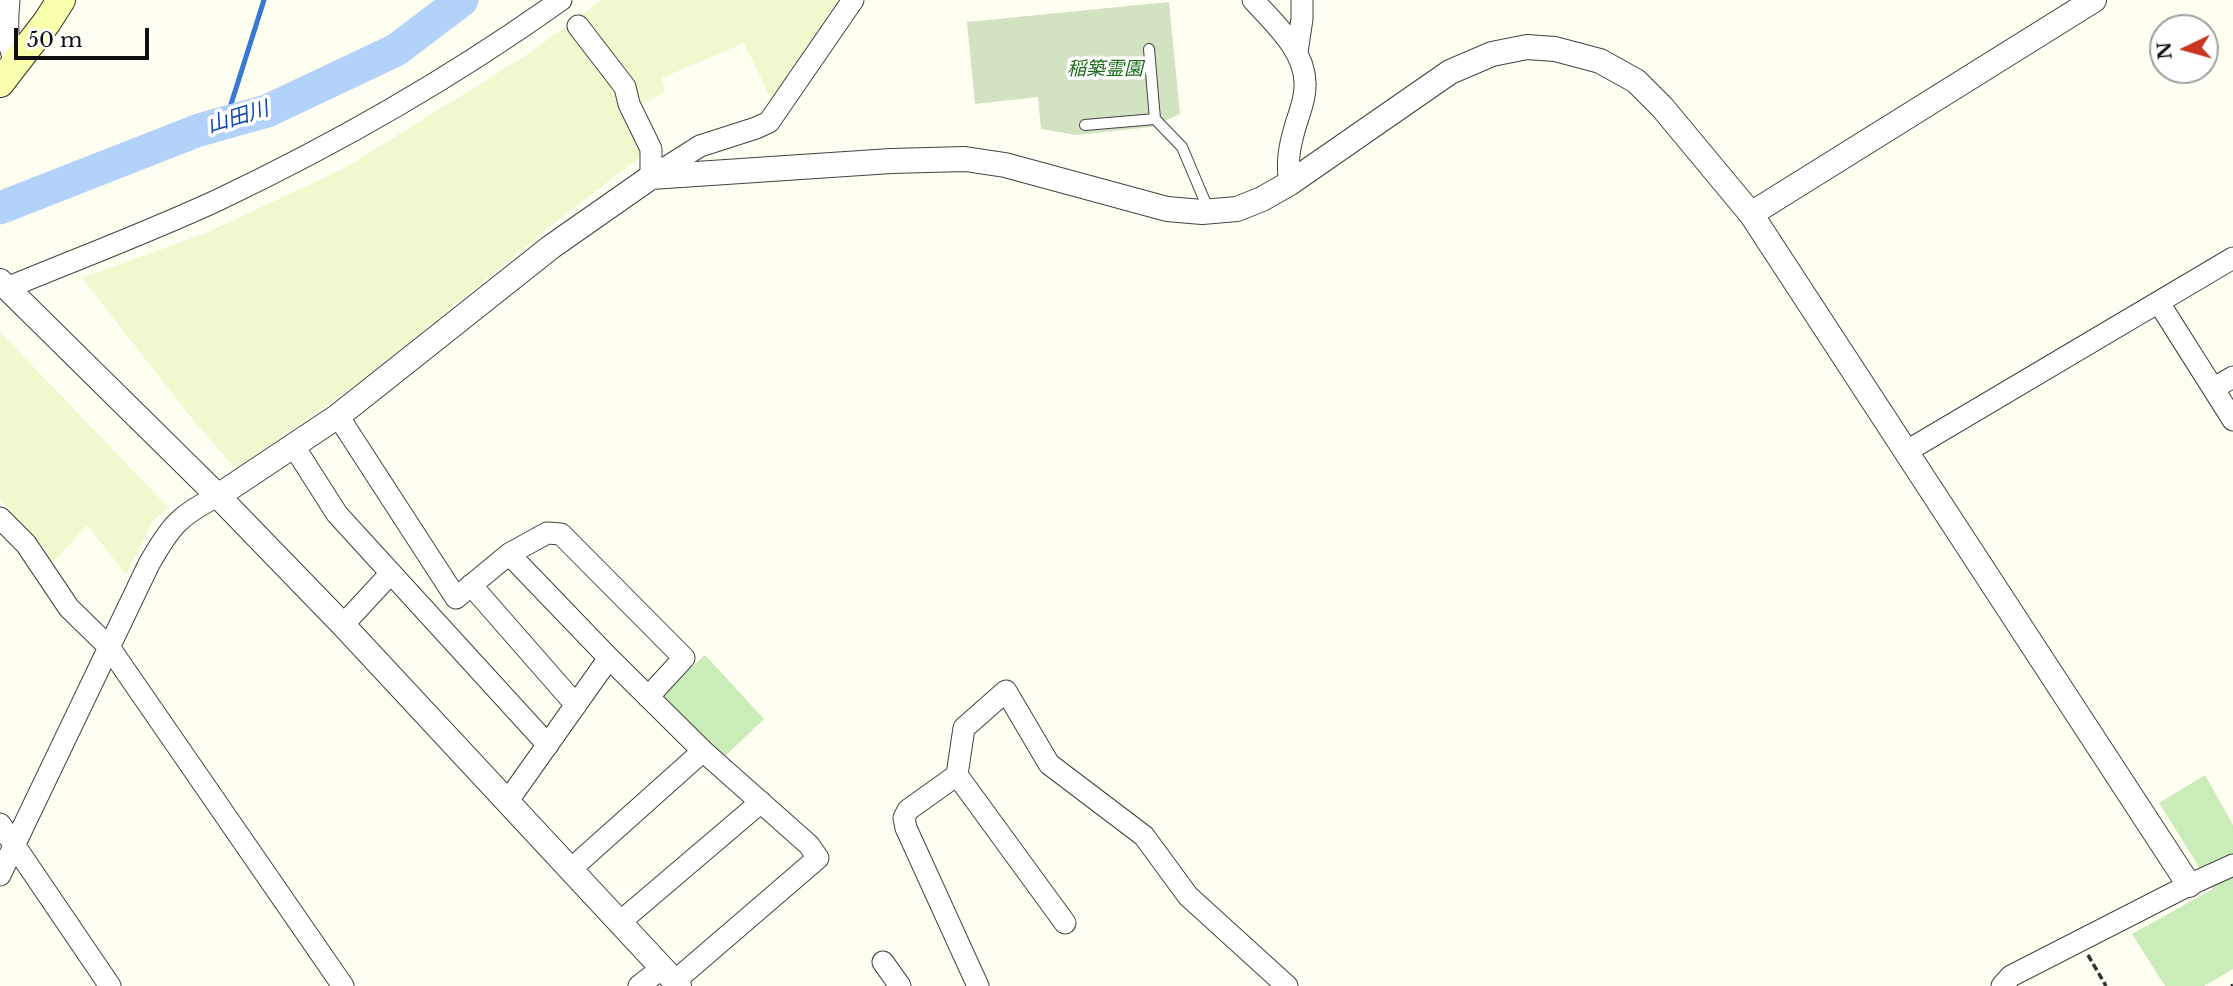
<!DOCTYPE html>
<html>
<head>
<meta charset="utf-8">
<style>
  body { margin:0 }
  #map { position:relative; width:2233px; height:986px; overflow:hidden; background:#fffff1; font-family:"Libre Baskerville",serif }
  canvas { display:block }
  .north { position:absolute; left:2149px; top:14px; width:70px; height:70px; box-sizing:border-box; background:#fff; border:2px solid #9f9f9f; border-radius:50%; rotate:265deg; font-size:19px; font-weight:700; line-height:28px; text-align:center; color:#0f0f0f }
  .north::after { content:''; display:block; margin:auto; width:24px; height:32px; background:#c8361f; clip-path:polygon(50% 0,100% 100%,50% 72%,0 100%) }
  .scale { position:absolute; left:14px; top:28px; width:135px; height:32px; box-sizing:border-box; border:4px solid #0f0f0f; border-top:0; padding-left:9px; font-size:21px; line-height:24px; white-space:nowrap; color:#0f0f0f; -webkit-text-stroke:5px #fff; paint-order:stroke }
</style>
</head>
<body>
<div id="map">
<canvas width="2233" height="986"></canvas>
<div class="north">N</div>
<div class="scale">50 m</div>
</div>
<script>
const c = document.querySelector('canvas').getContext('2d');
c.lineJoin = 'round';
function fillPath(path, color) { c.fillStyle = color; c.fill(path, 'evenodd'); }
function trace(path, color, width, dash) { c.strokeStyle = color; c.lineWidth = width; c.lineCap = dash ? 'butt' : 'round'; c.setLineDash(dash || []); c.stroke(path); }
function label(font, color, halo, rows, align = 'center') {
  c.font = font + ' "Libre Baskerville","Noto Sans JP",serif'; c.lineWidth = 7; c.setLineDash([]); c.textBaseline = 'middle'; c.strokeStyle = halo; c.fillStyle = color; for (const [text, x, y, turn = 0] of rows) {
    c.save(); c.translate(x, y); c.rotate((+turn || 0) * Math.PI / 180); c.textAlign = isNaN(turn) ? turn : align; if (halo) c.strokeText(text, 0, 0); c.fillText(text, 0, 0); c.restore();
  }
}
const farmland = new Path2D(`
  M 602,0 L 838,0 L 772,101 L 744,43 L 662,78 L 665,92 L 625,114 L 644,154 L 557,221 L 369,375 L 236,469 L 193,420 L 82,278 L 206,233 L 345,168 L 525,56 Z
  M 0,332 L 168,507 L 152,522 L 126,575 L 87,525 L 53,563 L 0,499 Z`);
const green = new Path2D(`
  M 705,655 L 764,719 L 724,757 L 661,695 Z
  M 2205,775 L 2233,825 L 2233,969 L 2204,986 L 2165,986 L 2132,934 L 2213,889 L 2159,803 Z`);
const cemetery = new Path2D(`
  M 1169,2 L 1180,114 L 1151,127 L 1076,135 L 1041,129 L 1038,97 L 975,104 L 967,22 Z`);
const stream = new Path2D(`
  M 225,123 L 264,0`);
const river = new Path2D(`
  M 0,208 L 199,130 L 267,111 L 396,50 L 462,0`);
const path = new Path2D(`
  M 2088,955 L 2106,986
  M 2231,986 L 2233,985`);
const service = new Path2D(`
  M 1149,49 L 1155,119
  M 1085,125 L 1155,119 L 1182,147 L 1209,211`);
const minor = new Path2D(`
  M 9,0 C 7,23 6,43 16,64
  M 1253,0 C 1275,24 1307,52 1305,87 C 1305,99 1300,112 1296,124 C 1290,144 1286,162 1290,183
  M 578,26 L 625,87 L 629,104 L 651,149 L 651,177
  M 1297,52 L 1302,19 L 1302,0
  M 651,177 L 700,146 L 756,128 L 769,122 L 853,0
  M 7,288 C 77,259 149,232 218,200 C 338,143 453,77 561,0
  M 2159,303 L 2233,420
  M 2214,388 L 2233,377
  M 338,416 L 456,598 L 509,554 L 609,658 L 703,751 L 809,845 L 818,858 L 675,981
  M 293,445 L 337,514 L 548,745
  M 1907,451 L 2233,258
  M 0,518 L 26,544 L 69,608 L 109,647 L 343,986
  M 509,554 L 547,533 L 561,534 L 684,658 L 648,697
  M 471,585 L 576,705
  M 343,625 L 391,573
  M 957,775 L 1065,923
  M 507,802 L 609,658
  M 0,824 L 110,986
  M 571,869 L 703,751
  M 0,875 L 149,564 C 170,527 179,515 218,496
  M 620,922 L 761,802
  M 883,962 L 900,986
  M 639,986 L 662,968
  M 978,986 L 906,828 L 904,818 L 908,810 L 957,775 L 964,728 L 1006,691 L 1049,764 L 1144,836 L 1188,896 L 1287,986
  M 2002,986 L 2011,976 L 2189,885 L 2233,865`);
const tertiary = new Path2D(`
  M 1751,214 L 2094,0
  M 0,281 L 218,496 L 343,625 L 679,986
  M 218,496 L 338,416 L 551,247 L 651,177 L 891,161 L 965,159 L 1005,165 L 1167,209 L 1202,212 L 1237,209 L 1262,199 L 1290,183 L 1450,72 L 1492,54 L 1527,47 L 1555,49 L 1600,61 L 1636,81 L 1662,107 L 1751,214 L 2189,885`);
const secondary = new Path2D(`
  M 0,83 L 47,22 L 61,0`);
const parkNames = [
  ["稲築霊園",1105,70]
];
const waterNames = [
  ["山田川",238,118,-17]
];
fillPath(farmland, '#f3f7cf');
fillPath(green, '#caecb8');
fillPath(cemetery, '#d1e3c0');
trace(stream, '#3678d4', 5);
trace(river, '#b3d2f9', 33);
trace(service, '#424242', 12);
trace(minor, '#424242', 23);
trace(tertiary, '#424242', 26);
trace(secondary, '#313131', 30);
trace(path, '#313131', 3.5, [7, 3.5]);
trace(service, '#fff', 10);
trace(minor, '#fff', 21);
trace(tertiary, '#fff', 24);
trace(secondary, '#f9ffac', 28);
label('italic 19px', '#1d6b1b', '#fff', parkNames);
label('italic 21px', '#114ba9', '#fff', waterNames);
</script>
</body>
</html>
